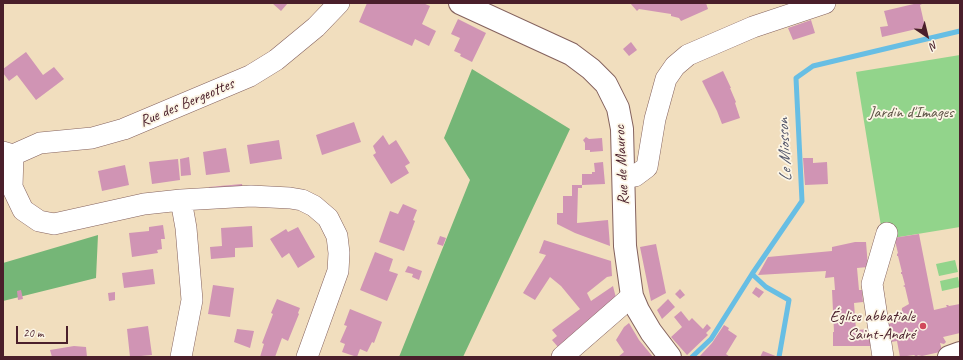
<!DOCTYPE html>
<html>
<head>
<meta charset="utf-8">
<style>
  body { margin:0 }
  #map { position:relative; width:963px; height:360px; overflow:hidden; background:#f1debe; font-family:Caveat,sans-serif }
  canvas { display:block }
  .frame { position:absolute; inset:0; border:4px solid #4a1f2b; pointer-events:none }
  .north { position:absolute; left:907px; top:16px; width:40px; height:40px; -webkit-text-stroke:3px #fcf5e5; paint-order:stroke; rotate:145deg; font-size:11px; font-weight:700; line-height:16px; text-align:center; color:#4a1f2b }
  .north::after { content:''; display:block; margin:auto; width:14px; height:18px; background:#4a1f2b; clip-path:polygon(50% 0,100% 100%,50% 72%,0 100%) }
  .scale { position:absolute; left:16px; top:326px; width:52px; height:18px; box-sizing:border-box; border:2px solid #4a1f2b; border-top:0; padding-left:5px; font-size:12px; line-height:14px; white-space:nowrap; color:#4a1f2b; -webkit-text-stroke:3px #fcf5e5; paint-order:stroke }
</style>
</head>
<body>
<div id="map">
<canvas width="963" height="360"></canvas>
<div class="frame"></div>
<div class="north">N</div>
<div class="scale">20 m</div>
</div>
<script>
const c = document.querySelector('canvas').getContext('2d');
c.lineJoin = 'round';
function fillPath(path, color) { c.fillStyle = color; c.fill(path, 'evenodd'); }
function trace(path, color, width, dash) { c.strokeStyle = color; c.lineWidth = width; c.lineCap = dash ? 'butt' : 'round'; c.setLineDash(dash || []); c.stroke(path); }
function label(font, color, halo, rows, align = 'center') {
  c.font = font + ' Caveat,sans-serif'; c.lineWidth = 3.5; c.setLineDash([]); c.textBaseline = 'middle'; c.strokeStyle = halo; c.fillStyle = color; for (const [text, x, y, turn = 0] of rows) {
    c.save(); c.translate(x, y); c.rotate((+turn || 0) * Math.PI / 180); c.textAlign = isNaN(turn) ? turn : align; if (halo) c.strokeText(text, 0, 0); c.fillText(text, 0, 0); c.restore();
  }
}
const green = new Path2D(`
  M 960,55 L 960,227 L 893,238 L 881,226 L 856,72 Z
  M 955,260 L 958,272 L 939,276 L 936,264 Z
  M 958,277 L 960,287 L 942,291 L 940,281 Z`);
const forest = new Path2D(`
  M 472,69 L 570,129 L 463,357 L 399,357 L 470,180 L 444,138 Z
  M 98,235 L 96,278 L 3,301 L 3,263 Z`);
const stream = new Path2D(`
  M 752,274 L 766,287 L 789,300 L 779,357
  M 692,357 L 711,339 L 752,274 L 802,201 L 796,78 L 813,66 L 960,31`);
const building = new Path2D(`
  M 272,3 L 288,3 L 281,11 Z
  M 367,3 L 423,3 L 430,6 L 422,24 L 436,31 L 429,46 L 415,39 L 412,46 L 359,22 Z
  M 630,3 L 706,3 L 708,9 L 681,21 L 679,18 L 671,16 L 671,14 L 639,9 L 637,11 Z
  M 918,3 L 924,3 L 920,5 L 925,27 L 882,37 L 880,27 L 888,26 L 884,11 Z
  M 458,19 L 486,33 L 472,62 L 460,56 L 461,54 L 454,51 L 460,38 L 451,34 Z
  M 811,20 L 815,33 L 793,40 L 788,28 Z
  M 631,42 L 637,50 L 629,56 L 623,49 Z
  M 26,52 L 43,75 L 54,67 L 64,79 L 36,100 L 17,75 L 9,81 L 3,73 L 3,69 Z
  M 723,71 L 731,88 L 730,88 L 736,102 L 735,103 L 740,118 L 722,124 L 717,111 L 702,81 Z
  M 354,122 L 361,142 L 322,155 L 316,135 Z
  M 383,135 L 389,145 L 396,140 L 410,163 L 405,166 L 409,173 L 391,184 L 373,155 L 376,153 L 373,146 Z
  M 586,137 L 589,139 L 602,138 L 603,151 L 590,152 L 590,150 L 585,150 L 585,143 L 583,140 Z
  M 279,140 L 282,159 L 250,164 L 247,145 Z
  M 784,146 L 787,152 L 782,155 L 778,149 Z
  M 226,148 L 230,172 L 206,175 L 203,152 Z
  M 189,157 L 191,175 L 181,176 L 180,159 Z
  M 803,158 L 813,158 L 813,163 L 827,162 L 828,184 L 805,185 Z
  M 178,159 L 180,180 L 152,184 L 149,162 Z
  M 603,162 L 605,184 L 582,185 L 582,174 L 592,174 L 592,172 L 595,172 L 594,163 Z
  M 125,165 L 129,185 L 102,191 L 98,171 Z
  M 242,184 L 243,189 L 208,191 L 209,187 Z
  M 572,185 L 582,185 L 582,188 L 578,188 L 577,223 L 608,220 L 610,246 L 575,233 L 557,224 L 557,213 L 563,213 L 563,196 L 572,196 Z
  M 403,204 L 417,210 L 413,220 L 415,221 L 404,251 L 379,242 L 390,211 L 398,214 Z
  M 163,225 L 165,239 L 161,239 L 162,249 L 157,250 L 158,253 L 132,257 L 129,233 L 149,231 L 149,227 Z
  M 252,226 L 253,247 L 235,248 L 235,257 L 211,259 L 210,247 L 222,246 L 221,228 Z
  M 298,227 L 315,257 L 298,268 L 289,253 L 282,258 L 270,239 L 286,229 L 288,232 Z
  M 919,234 L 934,310 L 947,307 L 946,305 L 948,305 L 949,306 L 960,304 L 960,333 L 943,337 L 946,342 L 944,344 L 940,343 L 942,350 L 940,352 L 922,356 L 917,355 L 918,356 L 917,357 L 914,355 L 900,357 L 897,341 L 891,342 L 887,325 L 893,322 L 892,319 L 894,318 L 895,321 L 901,320 L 902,308 L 909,304 L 905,287 L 903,286 L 905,285 L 902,274 L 901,274 L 901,272 L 902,272 L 898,256 L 897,256 L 897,254 L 898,253 L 895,241 L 893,238 Z
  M 440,236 L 446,238 L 443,246 L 437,244 Z
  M 544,240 L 611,261 L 612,276 L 607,277 L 587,293 L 591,301 L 613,286 L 617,302 L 558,347 L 552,340 L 557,336 L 552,330 L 580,309 L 561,286 L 550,277 L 535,300 L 523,293 L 546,255 L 539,253 Z
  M 855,242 L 866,242 L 868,267 L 857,268 L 859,290 L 862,290 L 863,302 L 854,303 L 856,330 L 871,329 L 871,346 L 833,346 L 833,332 L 834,332 L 832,290 L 835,290 L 834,277 L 825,278 L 826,271 L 758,275 L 768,257 L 832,251 L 832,247 Z
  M 656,244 L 666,293 L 651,301 L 640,247 Z
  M 375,252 L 393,259 L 389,271 L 398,274 L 387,301 L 360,290 Z
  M 408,266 L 422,271 L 419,280 L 412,277 L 413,274 L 405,272 Z
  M 153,269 L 155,284 L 124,288 L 122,273 Z
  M 213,285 L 234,288 L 230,317 L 208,314 Z
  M 756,287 L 764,292 L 759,298 L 752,293 Z
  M 680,289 L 685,295 L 680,299 L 675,294 Z
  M 21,290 L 23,299 L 18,300 L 17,291 Z
  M 115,292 L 115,300 L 109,301 L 108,293 Z
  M 277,299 L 300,308 L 298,313 L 299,314 L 288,341 L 282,338 L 275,357 L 260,357 L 264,344 L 262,343 L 273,314 L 271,313 Z
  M 668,299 L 675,307 L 662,319 L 657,310 Z
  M 350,309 L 382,322 L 374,343 L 372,342 L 367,352 L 360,349 L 357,357 L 342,352 L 345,344 L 340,342 L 347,326 L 344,325 Z
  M 681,311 L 689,321 L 692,318 L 703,329 L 707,324 L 711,328 L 706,333 L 708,335 L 687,355 L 671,337 L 682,327 L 674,317 Z
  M 629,323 L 639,340 L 653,357 L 618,357 L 624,352 L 616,340 L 624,327 Z
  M 724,325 L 729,328 L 728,330 L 737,336 L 726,354 L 730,357 L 699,357 L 712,343 Z
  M 148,326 L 152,355 L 130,357 L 127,329 Z
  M 237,329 L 254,331 L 250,348 L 234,342 Z
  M 74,346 L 86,347 L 87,357 L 52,357 L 50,350 Z
  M 763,351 L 778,357 L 760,357 Z`);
const street = new Path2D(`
  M 3,152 L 13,155 L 40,143 L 92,138 L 124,129 L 250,76 L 276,60 L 316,27 L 339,3
  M 13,155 L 12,187 L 23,210 L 39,221 L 54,224 L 144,204 L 181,200 L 186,228 L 192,300 L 181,357
  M 624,178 L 635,176 L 647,167 L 655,119 L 666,79 L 675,66 L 688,55 L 753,27 L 825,3
  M 181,200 L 251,196 L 290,198 L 302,200 L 314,206 L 328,218 L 337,236 L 339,253 L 338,271 L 307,357
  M 562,357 L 632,296
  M 883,357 L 872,284 L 887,233`);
const secondary = new Path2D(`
  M 460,3 L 571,54 L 591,69 L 606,84 L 618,108 L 622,129 L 625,246 L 632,296 L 638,310 L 651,332 L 670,357
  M 949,357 L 960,353`);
const markers = [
  [923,326,4,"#d1495b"]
];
const streetNames = [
  ["Rue des Bergeottes",187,103,-23],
  ["Rue de Mauroc",622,165,-93]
];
const parkNames = [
  ["Jardin d'Images",911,113]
];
const poiNames = [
  ["Église abbatiale",915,317],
  ["Saint-André",915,335]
];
const waterNames = [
  ["Le Miosson",785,150,-93]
];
fillPath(green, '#92d48b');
fillPath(forest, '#75b677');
trace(stream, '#67bee4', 5);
fillPath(building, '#d094b4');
trace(street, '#84625e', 22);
trace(secondary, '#84625e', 24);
trace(street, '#fff', 21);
trace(secondary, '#fff', 22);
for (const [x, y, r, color] of markers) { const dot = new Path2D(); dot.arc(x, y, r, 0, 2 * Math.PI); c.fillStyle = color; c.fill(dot); trace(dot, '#fcf5e5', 1.5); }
label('16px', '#4a1f2b', '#fcf5e5', streetNames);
label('16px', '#605548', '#fcf5e5', parkNames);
label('16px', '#4a1f2b', '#fcf5e5', poiNames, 'right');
label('italic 17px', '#54576c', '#fcf5e5', waterNames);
</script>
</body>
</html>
